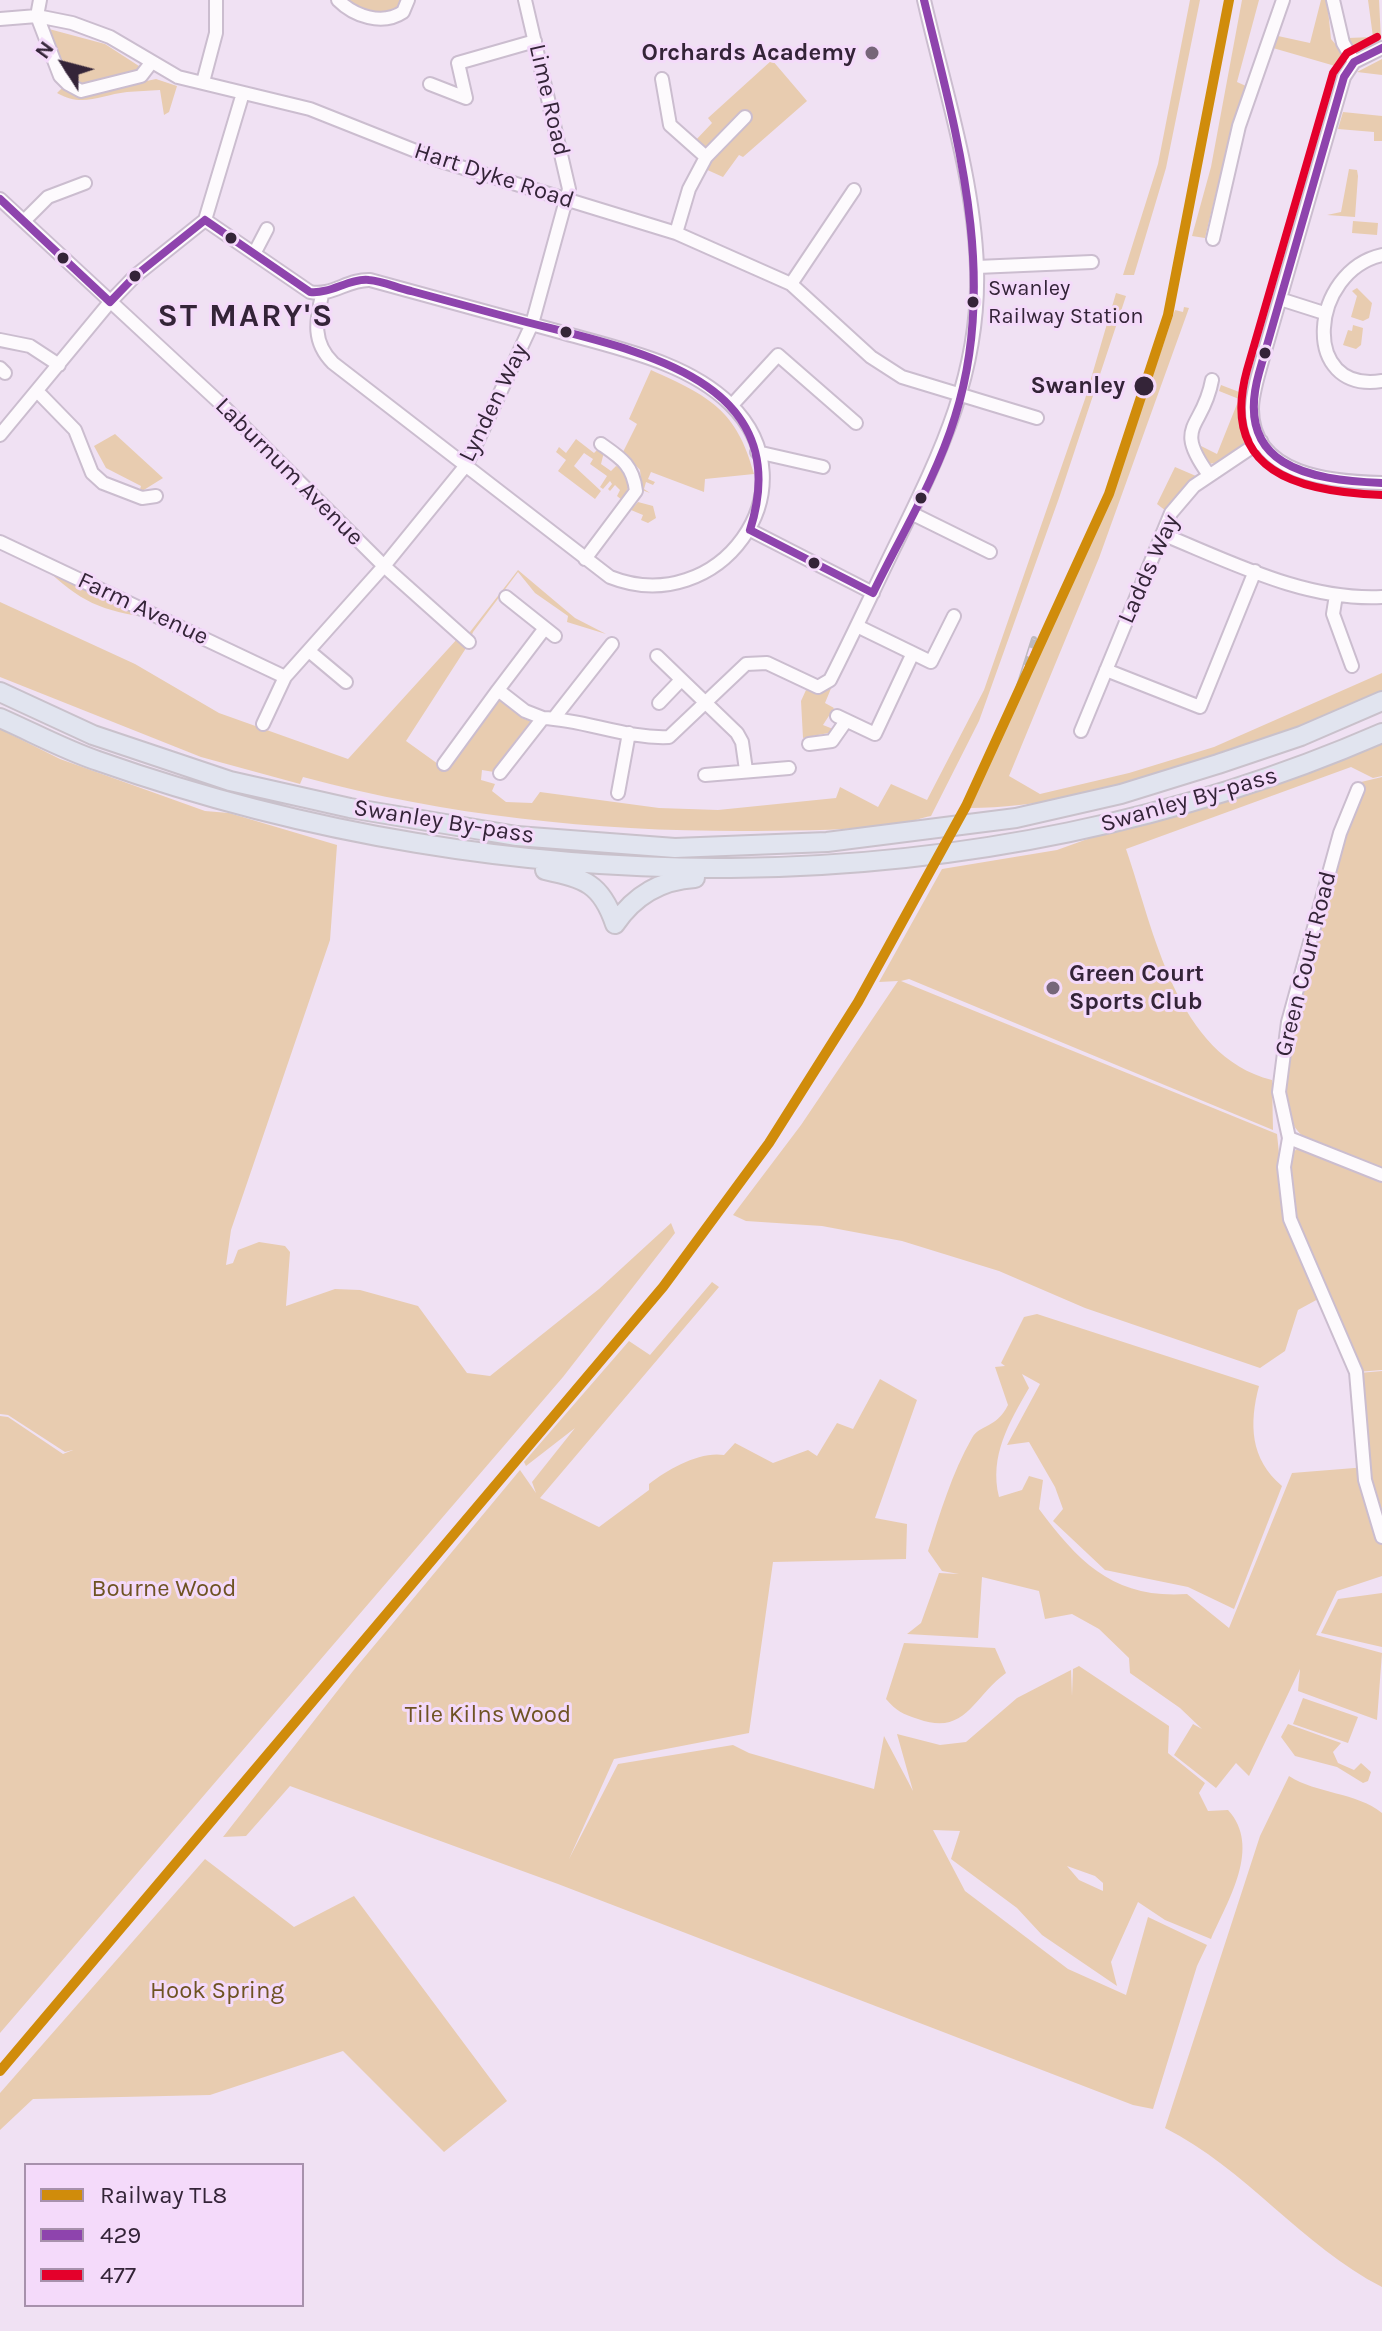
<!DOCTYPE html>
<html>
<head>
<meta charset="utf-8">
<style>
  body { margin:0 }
  #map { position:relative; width:1382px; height:2331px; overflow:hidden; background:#f0e1f3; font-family:Karla,sans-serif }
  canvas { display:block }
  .legend { position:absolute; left:24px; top:2163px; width:280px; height:144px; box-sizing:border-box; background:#f4dafa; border:2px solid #a791ac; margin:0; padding:10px 14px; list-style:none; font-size:24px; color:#342438 }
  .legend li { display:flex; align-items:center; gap:16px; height:40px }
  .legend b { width:40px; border:2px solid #a791ac }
  .north { position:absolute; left:24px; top:24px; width:80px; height:80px; -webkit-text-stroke:6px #f4dafa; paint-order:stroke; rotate:306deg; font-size:22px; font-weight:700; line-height:32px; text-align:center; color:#342438 }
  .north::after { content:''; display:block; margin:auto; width:28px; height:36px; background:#342438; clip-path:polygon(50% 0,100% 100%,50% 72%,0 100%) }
</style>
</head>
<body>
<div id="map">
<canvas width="1382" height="2331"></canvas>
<ul class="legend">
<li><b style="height:10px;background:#d08c0b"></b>Railway TL8</li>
<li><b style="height:10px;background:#8e44ad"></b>429</li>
<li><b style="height:10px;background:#e4002b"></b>477</li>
</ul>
<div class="north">N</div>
</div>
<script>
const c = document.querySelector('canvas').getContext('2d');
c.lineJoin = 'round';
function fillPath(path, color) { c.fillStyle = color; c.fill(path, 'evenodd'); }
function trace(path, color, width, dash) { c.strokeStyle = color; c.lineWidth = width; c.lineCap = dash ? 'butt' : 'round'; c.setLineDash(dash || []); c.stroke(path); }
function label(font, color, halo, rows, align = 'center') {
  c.font = font + ' Karla,sans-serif'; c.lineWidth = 6; c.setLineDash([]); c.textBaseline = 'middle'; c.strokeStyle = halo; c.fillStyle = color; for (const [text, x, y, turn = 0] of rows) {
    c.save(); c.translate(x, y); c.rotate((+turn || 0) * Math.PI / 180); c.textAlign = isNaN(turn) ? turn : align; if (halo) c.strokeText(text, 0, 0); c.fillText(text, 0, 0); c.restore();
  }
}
const green = new Path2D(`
  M 342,0 L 404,0 L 394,13 L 361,13 Z
  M 1190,0 L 1200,0 L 1166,168 L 1134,275 L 1123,275 L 1158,164 Z
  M 1242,0 L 1259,0 L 1237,82 L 1246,86 L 1233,123 L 1205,238 L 1192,236 L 1211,167 Z
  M 1321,0 L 1327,0 L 1331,39 L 1345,55 L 1342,68 L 1273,48 L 1278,36 L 1310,43 Z
  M 1368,0 L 1379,0 L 1381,40 L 1360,51 L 1354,49 L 1348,38 L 1373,37 Z
  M 49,29 L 105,44 L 142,68 L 138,72 L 82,85 L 66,77 Z
  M 1382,59 L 1382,75 L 1357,72 Z
  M 772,60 L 807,101 L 743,157 L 739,155 L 723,177 L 703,168 L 694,142 L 712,123 L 708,118 Z
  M 156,79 L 177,86 L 169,112 L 164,115 L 160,90 C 149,91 137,91 127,92 C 100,95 83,108 57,93 L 62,88 L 80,95 Z
  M 1343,112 L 1382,116 L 1382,141 L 1374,141 L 1374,132 L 1338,129 Z
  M 1349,169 L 1357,170 L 1358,176 L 1355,217 L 1327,215 L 1341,212 Z
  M 1353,221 L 1378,223 L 1377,235 L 1352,233 Z
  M 1357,288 L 1372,303 L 1369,318 L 1363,321 L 1351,317 L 1357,296 L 1352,291 Z
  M 1116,293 L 1126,296 L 1059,498 L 979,721 L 931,816 C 921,818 911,822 902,823 C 854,831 804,830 756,831 C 602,832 452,817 303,777 L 300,784 L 201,757 L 0,677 L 0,602 L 135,664 L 219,713 L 348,759 L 458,638 L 463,641 L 518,570 L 575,618 L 606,634 L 567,622 L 568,616 L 535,593 L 518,572 L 473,632 L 468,645 L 406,741 L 445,769 L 499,698 L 522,718 L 535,723 L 527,727 L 516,740 L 517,746 L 494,772 L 482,770 L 481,780 L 495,784 L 492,791 L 506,802 L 532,803 L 540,792 L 659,808 L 718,810 L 836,798 L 840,787 L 878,807 L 891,784 L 927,800 L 984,690 L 1085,399 Z
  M 1184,307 L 1189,308 L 1099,558 L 1009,776 L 1040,794 L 1129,773 L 1214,747 L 1382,673 L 1382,694 C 1263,742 1098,808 970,808 L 1112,495 L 1175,310 L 1183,312 Z
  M 1353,325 L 1363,328 L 1361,345 L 1356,349 L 1343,345 L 1348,330 L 1352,331 Z
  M 651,370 C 709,396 737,410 754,474 L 705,479 L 704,492 L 651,472 L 648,479 L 655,482 L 653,485 L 646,482 L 644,489 L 650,493 L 642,490 L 640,470 L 623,452 L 637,424 L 629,419 Z
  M 1221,385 L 1247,395 C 1245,411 1255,424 1252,440 L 1219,462 L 1209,464 L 1193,442 L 1217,454 L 1239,399 L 1219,391 Z
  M 115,434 L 163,478 L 139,493 L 141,486 L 106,468 L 94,446 Z
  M 576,439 L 594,453 L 599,448 L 604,452 L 601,464 L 611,471 L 616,466 L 625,469 L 629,486 L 622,500 L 617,496 L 620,490 L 615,485 L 610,491 L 608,489 L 612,484 L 610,481 L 603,489 L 600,487 L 607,476 L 590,464 L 593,459 L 584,453 L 574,466 L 601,491 L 595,499 L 558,471 L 566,460 L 556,452 L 559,447 L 566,453 Z
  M 1175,467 L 1196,476 L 1166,511 L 1157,504 Z
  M 638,502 L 653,506 L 656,518 L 648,523 L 641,520 L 643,515 L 631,510 Z
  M 43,566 L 152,618 C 101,611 80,602 43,566 Z
  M 832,686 L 825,703 L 834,708 L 823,725 L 833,729 L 833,732 L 803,738 L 801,701 L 806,690 L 820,694 Z
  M 0,729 L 60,759 L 205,811 L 229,813 L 337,845 L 330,940 L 231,1230 L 226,1265 L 233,1263 L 238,1250 L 259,1242 L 285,1246 L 290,1252 L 286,1306 L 335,1289 L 360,1290 L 418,1306 L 467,1373 L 490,1376 L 599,1289 L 671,1223 L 675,1233 L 563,1377 L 0,2033 L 0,1416 L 8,1417 L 63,1454 L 73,1450 L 65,1452 L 8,1415 L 0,1414 Z
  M 1382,733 L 1382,776 L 1373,778 L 1351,767 L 1126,849 C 1154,930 1176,1056 1272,1080 L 1273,1130 L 909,979 L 901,981 L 1277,1134 L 1286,1222 L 1320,1298 L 1298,1310 L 1285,1351 L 1260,1368 L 1085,1308 L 999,1271 L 902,1241 L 822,1226 L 746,1221 L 733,1215 L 801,1125 L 898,981 L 879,982 L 942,869 L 1057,850 Z
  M 1382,777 L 1382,1175 C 1360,1166 1304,1147 1293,1124 C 1268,1071 1300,1009 1314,959 C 1319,941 1318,922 1321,904 C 1329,862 1346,822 1361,782 Z
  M 1303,1145 L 1382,1177 L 1382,1370 L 1357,1372 L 1296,1234 L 1287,1156 Z
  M 712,1282 L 719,1287 L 540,1498 L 599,1527 L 649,1490 L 649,1484 C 668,1469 700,1451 724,1455 L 735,1443 L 773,1463 L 808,1450 L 817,1456 L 837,1423 L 853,1429 L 880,1379 L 917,1400 L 875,1518 L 907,1524 L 906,1559 L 773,1562 L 749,1733 L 614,1759 L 569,1859 L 618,1764 L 733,1745 L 749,1753 L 874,1789 L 884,1736 L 913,1791 L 897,1734 L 940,1745 L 966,1742 L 1017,1698 L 1071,1670 L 1072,1696 L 1073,1669 L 1079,1666 L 1169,1726 L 1168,1753 L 1205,1783 L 1199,1793 L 1208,1811 L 1228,1810 C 1262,1847 1228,1900 1211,1939 L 1165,1920 L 1138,1902 L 1111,1962 L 1117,1986 L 1042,1935 L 1017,1908 L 951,1859 L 960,1831 L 933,1830 L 965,1891 L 1068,1969 L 1126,1995 L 1148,1917 L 1207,1945 L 1197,1966 L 1153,2109 L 1133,2105 L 558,1884 L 290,1786 L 246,1836 L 223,1837 L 353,1671 L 520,1470 L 536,1493 L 532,1482 L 575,1428 L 526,1466 L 524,1462 L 629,1341 L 650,1355 ZM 1067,1866 L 1095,1876 L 1103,1883 L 1103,1891 L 1079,1880 Z
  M 1037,1314 L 1259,1386 C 1249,1424 1250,1459 1282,1486 L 1234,1609 L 1188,1587 L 1105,1570 L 1053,1521 L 1063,1509 L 1055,1487 L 1029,1442 L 1007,1445 L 1040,1384 L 1022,1374 L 1029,1388 C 1009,1423 989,1456 999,1497 L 1022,1490 L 1029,1476 L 1043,1480 L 1039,1509 C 1080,1564 1115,1599 1187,1594 L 1229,1628 L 1292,1473 L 1367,1467 L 1359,1373 L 1382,1371 L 1382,1576 L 1337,1591 L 1316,1635 L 1382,1653 L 1377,1720 L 1298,1691 L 1300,1669 L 1249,1776 L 1236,1763 L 1216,1788 L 1174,1755 L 1193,1724 L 1202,1729 L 1180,1708 L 1130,1673 L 1129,1658 L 1099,1629 L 1072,1614 L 1045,1619 L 1039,1591 L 982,1577 L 978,1638 L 907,1634 L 921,1623 L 939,1573 L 959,1574 L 942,1571 L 928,1551 C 940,1513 952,1473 972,1438 C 980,1424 996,1429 1008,1405 L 995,1367 L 1005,1366 L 1001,1363 L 1024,1317 Z
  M 1382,1593 L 1382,1647 L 1321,1633 L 1338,1599 Z
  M 904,1643 L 995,1648 L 1006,1673 C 972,1698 966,1736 918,1719 C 903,1714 896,1711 886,1699 Z
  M 1303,1698 L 1358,1717 L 1348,1743 L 1293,1724 Z
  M 1288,1724 L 1341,1743 L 1333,1752 L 1338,1763 L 1354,1770 L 1361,1763 L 1371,1772 L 1368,1781 L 1363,1783 L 1337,1767 L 1295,1756 L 1281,1737 Z
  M 1289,1776 C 1317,1794 1356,1792 1382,1813 L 1382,2287 C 1302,2246 1245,2168 1165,2128 L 1260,1836 Z
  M 205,1859 L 294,1927 L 354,1896 L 507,2101 L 444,2152 L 343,2051 L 210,2095 L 33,2099 L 0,2130 L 0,2093 Z`);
const minor = new Path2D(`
  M 40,0 L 37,16 L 60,76 L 68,84 L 81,91 L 141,76 L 151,63
  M 338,0 C 354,16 382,26 403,12 L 408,0
  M 1333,0 L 1343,43 L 1354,62
  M 0,19 L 37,16 L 72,23 L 110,37 L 178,77 L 310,109 L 441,161 L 676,233 L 791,284 L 871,357 L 902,377 L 1037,418
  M 1382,48 L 1354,62 L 1344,77 L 1262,361 C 1258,376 1252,394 1252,409 C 1252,476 1333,482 1382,483
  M 662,79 L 670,125 L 706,157 L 689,189 L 676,233
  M 203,82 L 216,33 L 216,0
  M 430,84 L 466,98 L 458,63 L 535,41
  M 706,157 L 745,117
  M 0,199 L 220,403 L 384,566 L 469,642
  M 205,220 L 310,292 C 331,297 348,279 370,280 C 435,298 499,315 564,333 C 619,349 687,362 730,404 C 816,488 718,620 610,577 L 333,363 C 312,342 316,321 322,295
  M 24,221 L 48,197 L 85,183
  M 1213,239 L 1239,126 L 1283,0
  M 255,252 L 267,229
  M 1382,255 C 1310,271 1299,394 1382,381
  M 977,267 L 1092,262
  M 791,284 L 854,190
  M 1280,299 L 1324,313
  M 0,340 L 30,346 L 59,365
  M 0,368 L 5,373
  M 38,392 L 75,430 L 92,473 L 103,483 L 142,498 L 156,496
  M 732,405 L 778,355 L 856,423
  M 0,435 L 110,302 L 135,276 L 205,220 L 243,93
  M 757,452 L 823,467
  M 1209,475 C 1172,424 1203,430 1212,380
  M 911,513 L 990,552
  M 750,530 L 873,593
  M 1162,534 C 1231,562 1305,601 1382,597
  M 0,542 L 285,677
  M 585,559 L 636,491 C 633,465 621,458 601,444
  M 1336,595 L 1333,614 L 1352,666
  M 506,597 L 545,628
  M 857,626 L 931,662 L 954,616
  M 309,651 L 346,682
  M 657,656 L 737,733 L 742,742 L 746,770
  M 1106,670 L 1200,707 L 1255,571
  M 498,690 L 545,628 L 555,636
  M 659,703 L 681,680
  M 837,716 L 875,734 L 912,655
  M 554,718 L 612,644
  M 263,724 L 285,677 L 384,566 L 467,464 L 532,324 L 569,189 L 525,0
  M 1081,731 L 1171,513 L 1194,486 L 1261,441
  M 809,744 L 832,741 L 846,721
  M 444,764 L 498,690 L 525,711 L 543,718
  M 500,773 L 543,718 C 586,720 627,739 669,737 L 746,664 L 767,663 L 818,687 L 830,680 C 853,635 874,589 896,544 C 941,452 980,373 977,268 C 974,178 944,87 924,0
  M 705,775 L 789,768
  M 1358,789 L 1340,833 L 1288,1022 L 1279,1092 L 1289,1138 L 1284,1167 L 1290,1219 L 1356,1372 L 1365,1480 L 1382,1537
  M 618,793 L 629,733
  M 1289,1138 L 1382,1175`);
const highway = new Path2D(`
  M 0,692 L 93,735 L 230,781 L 350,808 L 517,836 L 675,848 L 827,842 L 1016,818 L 1121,794 L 1218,764 L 1301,736 L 1382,701
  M 0,718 C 32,732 65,750 98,761 C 512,907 978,909 1382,733
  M 545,870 C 585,879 601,883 615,924
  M 615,924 C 634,896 660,880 695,878`);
const rail = new Path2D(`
  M 1012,708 L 1034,639`);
const bus1 = new Path2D(`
  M 1382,48 L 1354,62 L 1344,77 L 1259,373 C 1233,466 1308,480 1382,483
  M 0,199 L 110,302
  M 205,220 L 310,292 C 331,294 349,278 369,280 C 383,281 397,288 411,291 C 444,300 477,309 511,318 C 621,348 800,372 750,530
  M 110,302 L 135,276 L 205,220
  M 750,530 L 873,593
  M 873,593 C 901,535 936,479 955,417 C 999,278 957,136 924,0`);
const bus2 = new Path2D(`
  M 1377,37 L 1347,53 L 1333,73 L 1247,370 C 1219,472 1299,492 1382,495`);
const rail1 = new Path2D(`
  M 0,2071 L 663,1287 L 769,1143 L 858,1002 L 966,806 L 1109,494 L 1168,315 L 1229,0`);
const markers = [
  [872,53,8,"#766679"],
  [231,238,7,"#342438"],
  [63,258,7,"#342438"],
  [135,276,7,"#342438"],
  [973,302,7,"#342438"],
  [566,332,7,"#342438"],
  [1265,353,7,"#342438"],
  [1144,386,11,"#342438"],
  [921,498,7,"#342438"],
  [814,563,7,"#342438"],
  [1053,988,8,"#766679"]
];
const busNames = [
  ["Swanley",988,289],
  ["Railway Station",988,317]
];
const poiNames = [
  ["Orchards Academy",856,53],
  ["Green Court",1069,974,"left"],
  ["Sports Club",1069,1002,"left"]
];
const streetNames = [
  ["Lime Road",549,100,77],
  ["Hart Dyke Road",494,176,18],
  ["Lynden Way",494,403,-64],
  ["Laburnum Avenue",289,472,45],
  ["Ladds Way",1149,569,-66],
  ["Farm Avenue",143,609,25],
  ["Swanley By-pass",1189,800,-16],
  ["Swanley By-pass",444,822,9],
  ["Green Court Road",1306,964,-76]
];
const stopNames = [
  ["Swanley",1125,386]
];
const parkNames = [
  ["Bourne Wood",164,1589],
  ["Tile Kilns Wood",488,1715],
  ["Hook Spring",217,1991]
];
const districtNames = [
  ["ST MARY'S",246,317]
];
fillPath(green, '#e8ccb0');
trace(minor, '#cbbdcf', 16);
trace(highway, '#c9c1cb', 22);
trace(minor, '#fdfafd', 12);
trace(highway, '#e1e4ef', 18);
trace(rail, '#bdb9bd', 6);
trace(rail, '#f4dafa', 3, [9]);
trace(bus1, '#8e44ad', 8);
trace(bus2, '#e4002b', 8);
trace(rail1, '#d08c0b', 10);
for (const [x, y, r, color] of markers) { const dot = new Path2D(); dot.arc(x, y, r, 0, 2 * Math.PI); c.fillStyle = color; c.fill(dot); trace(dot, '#f4dafa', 3); }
label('22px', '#342438', '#f4dafa', busNames, 'left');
label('bold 24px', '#342438', '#f4dafa', poiNames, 'right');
label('24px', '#342438', '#f4dafa', streetNames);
label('bold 24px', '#342438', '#f4dafa', stopNames, 'right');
label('24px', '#6e5323', '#f4dafa', parkNames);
c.letterSpacing = '2px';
label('bold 32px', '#342438', '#f4dafa', districtNames);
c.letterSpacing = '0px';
</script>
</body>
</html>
